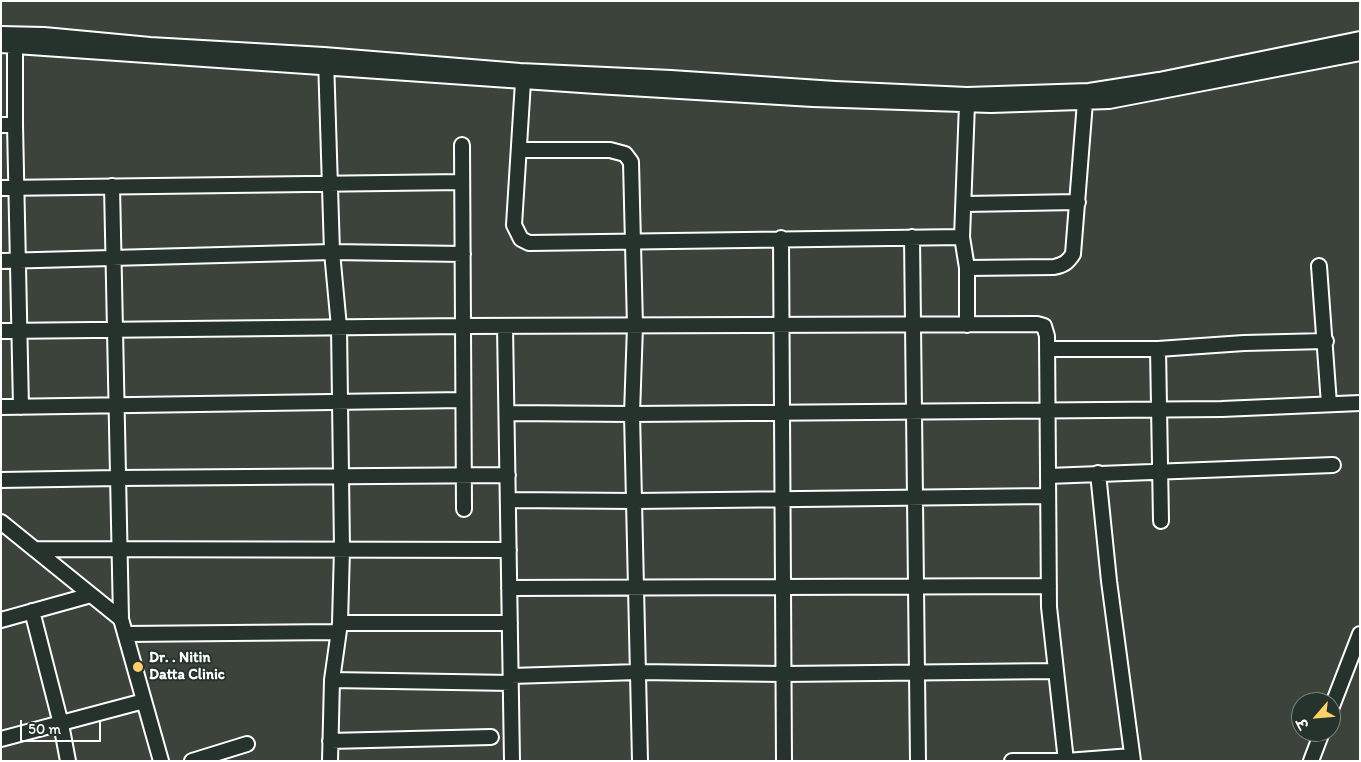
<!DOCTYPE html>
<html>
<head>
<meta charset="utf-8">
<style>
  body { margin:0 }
  #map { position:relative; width:1361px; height:762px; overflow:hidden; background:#3c433a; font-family:Itim,"Playpen Sans Deva",sans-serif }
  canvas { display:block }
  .frame { position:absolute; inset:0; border:2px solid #fff; pointer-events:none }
  .north { position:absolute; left:1291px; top:692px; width:50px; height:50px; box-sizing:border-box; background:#26332d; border:1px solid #7d8581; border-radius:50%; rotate:243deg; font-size:14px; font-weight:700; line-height:20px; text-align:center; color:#fff }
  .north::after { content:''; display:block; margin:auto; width:18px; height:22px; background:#ffd166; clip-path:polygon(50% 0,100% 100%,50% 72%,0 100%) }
  .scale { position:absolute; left:20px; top:720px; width:81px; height:22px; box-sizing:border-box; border:2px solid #fff; border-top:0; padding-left:6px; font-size:15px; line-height:18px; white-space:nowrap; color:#fff; -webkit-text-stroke:4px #26332d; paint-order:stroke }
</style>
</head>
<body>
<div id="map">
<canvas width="1361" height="762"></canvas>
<div class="frame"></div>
<div class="north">उ</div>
<div class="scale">50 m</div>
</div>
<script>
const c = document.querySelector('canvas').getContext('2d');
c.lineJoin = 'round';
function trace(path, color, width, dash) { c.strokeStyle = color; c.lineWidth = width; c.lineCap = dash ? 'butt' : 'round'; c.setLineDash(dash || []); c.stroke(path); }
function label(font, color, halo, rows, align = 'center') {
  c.font = font + ' Itim,sans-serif'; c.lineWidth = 4; c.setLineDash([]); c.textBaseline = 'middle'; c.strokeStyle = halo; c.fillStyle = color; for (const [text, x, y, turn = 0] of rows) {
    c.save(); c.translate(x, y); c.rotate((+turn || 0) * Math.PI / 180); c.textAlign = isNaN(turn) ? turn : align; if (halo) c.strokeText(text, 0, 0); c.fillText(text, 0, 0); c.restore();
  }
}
const minor = new Path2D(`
  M 1,34 L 44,35 L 150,45 L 324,55 L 520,71 L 671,78 L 835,89 L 967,95 L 1089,91 L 1159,80 L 1360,39
  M 1,45 L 596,86 L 813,99 L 991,105 L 1109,101 L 1360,53
  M 15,46 L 15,125 L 21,407
  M 326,59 L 332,252 L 339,327 L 342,549 L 340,623 L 332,680 L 330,761
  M 523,82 L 514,225 L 521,239 L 529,243 L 962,237
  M 1,125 L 15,125
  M 462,145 L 464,509
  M 520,150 L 610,150 L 625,154 L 631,162 L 635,326 L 632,414 L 640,761
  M 112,186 L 121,619 L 161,761
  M 1,188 L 462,182
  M 965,204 L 1078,202
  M 912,237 L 918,761
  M 781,238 L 784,761
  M 1,261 L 332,252 L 463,254
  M 1319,266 L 1329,404
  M 967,268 L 1054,267 C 1064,265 1068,262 1073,254 L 1085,102
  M 967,325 L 967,268 L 962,237 L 967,104
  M 505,326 L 512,761
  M 1,331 L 463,326 L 1037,324 L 1044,326 L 1047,336 L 1049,607 L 1066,761
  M 1047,349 L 1158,349 L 1244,343 L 1326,341
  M 1158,349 L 1161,521
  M 1,407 L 463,400
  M 507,413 L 632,414 L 1222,409 L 1360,403
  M 1098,473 L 1109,581 L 1133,761
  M 1048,476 L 1333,465
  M 1,480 L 118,478 L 508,475
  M 508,500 L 635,501 L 1048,496
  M 1,522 L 121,619
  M 34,549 L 509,550
  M 509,588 L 1049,586
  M 32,611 L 61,724 L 68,761
  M 1,620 L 91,595
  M 340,623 L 510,623
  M 125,634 L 338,632
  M 511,676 L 638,672 L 783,674 L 1056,671
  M 332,680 L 511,683
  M 1331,709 L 1360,634
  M 1,739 L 144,701
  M 330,741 L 491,737
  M 192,761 L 247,744
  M 1012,761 L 1066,761 L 1132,756
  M 1311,761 L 1322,732`);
const markers = [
  [138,667,6,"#ffd166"]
];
const poiNames = [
  ["Dr. . Nitin",149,658],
  ["Datta Clinic",149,675]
];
trace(minor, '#fff', 18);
trace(minor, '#26332d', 14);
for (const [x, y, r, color] of markers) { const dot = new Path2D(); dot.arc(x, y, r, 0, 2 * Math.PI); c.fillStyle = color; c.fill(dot); trace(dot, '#26332d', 2); }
label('bold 15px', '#fff', '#26332d', poiNames, 'left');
</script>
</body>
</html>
